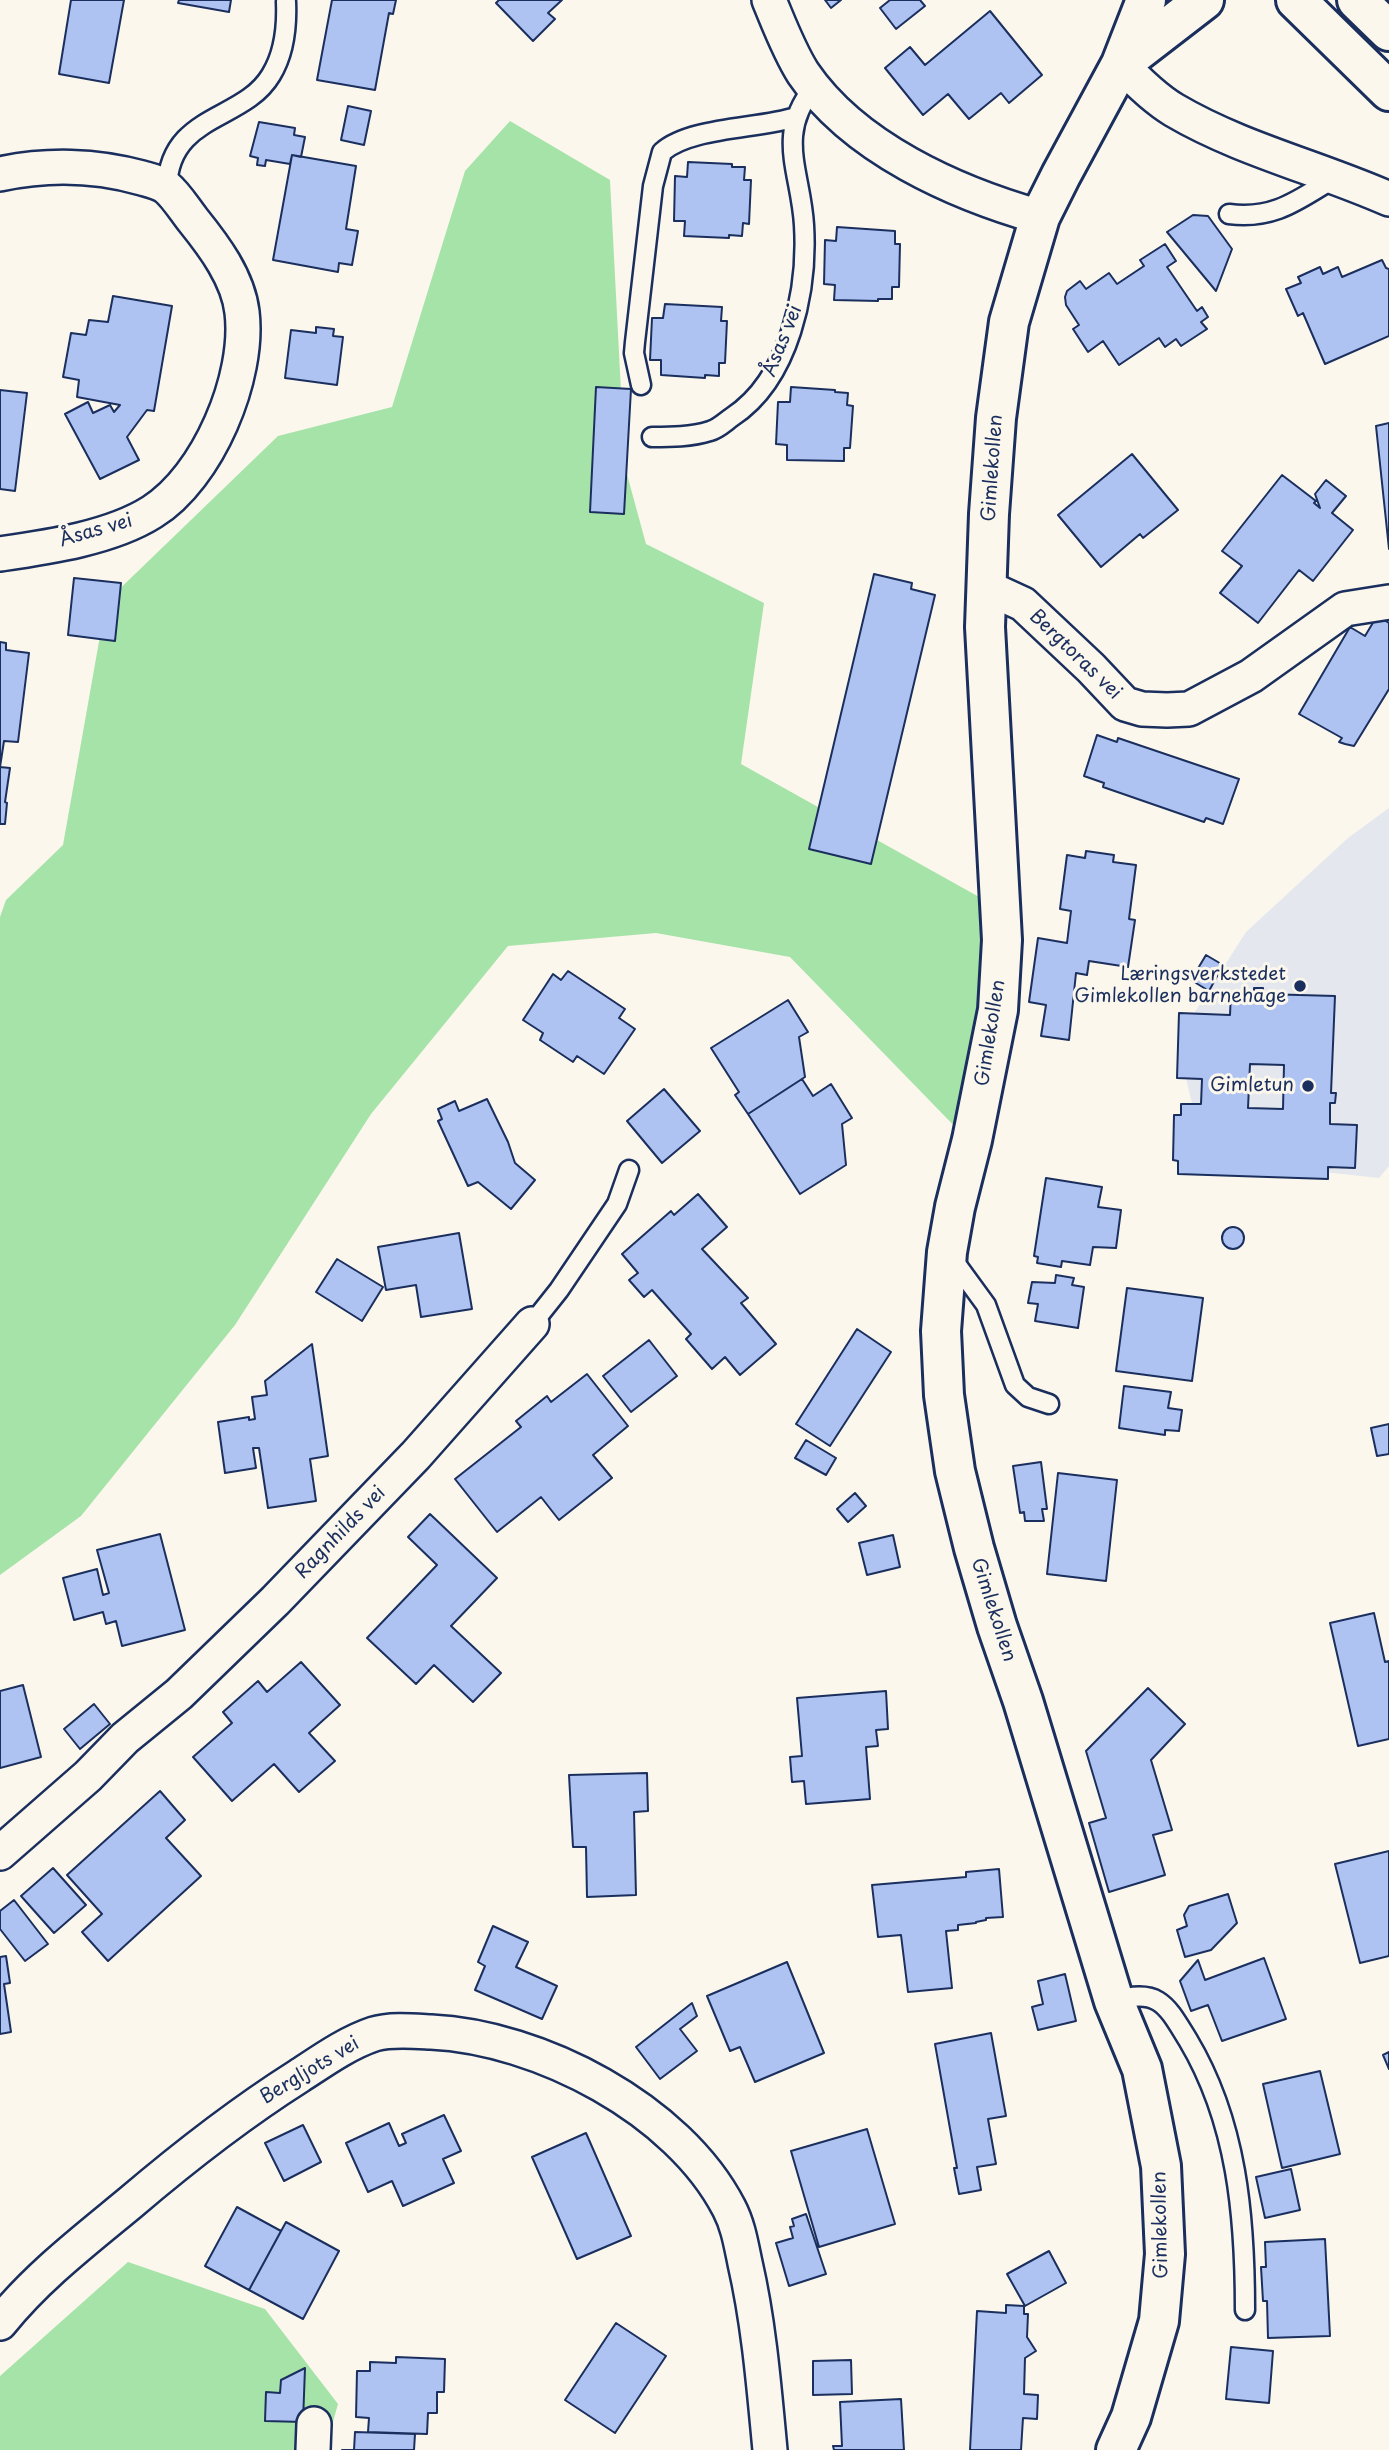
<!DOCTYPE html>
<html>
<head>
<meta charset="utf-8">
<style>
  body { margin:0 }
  canvas { display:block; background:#fbf7ec }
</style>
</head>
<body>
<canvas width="1389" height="2450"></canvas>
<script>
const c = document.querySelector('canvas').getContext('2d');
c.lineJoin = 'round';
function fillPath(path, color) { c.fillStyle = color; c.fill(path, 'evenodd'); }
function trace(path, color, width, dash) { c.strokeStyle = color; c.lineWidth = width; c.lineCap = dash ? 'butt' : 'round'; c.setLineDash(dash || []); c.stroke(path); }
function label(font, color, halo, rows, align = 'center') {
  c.font = font + ' "Playpen Sans",sans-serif'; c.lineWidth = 6; c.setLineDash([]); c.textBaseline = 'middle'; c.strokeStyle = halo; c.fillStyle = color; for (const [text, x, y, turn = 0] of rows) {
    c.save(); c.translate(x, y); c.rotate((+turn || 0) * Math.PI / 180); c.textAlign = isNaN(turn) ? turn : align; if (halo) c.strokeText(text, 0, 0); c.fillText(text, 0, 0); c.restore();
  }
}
const built = new Path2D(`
  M 1389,808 L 1389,1166 L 1379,1178 L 1205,1159 L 1177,1040 L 1246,932 L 1348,838 Z`);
const green = new Path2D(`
  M 510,121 L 610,180 L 623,430 L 622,456 L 646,544 L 764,603 L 741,764 L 1006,912 L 965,1137 L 790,957 L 656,933 L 508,946 L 371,1114 L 235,1325 L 81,1516 L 0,1575 L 0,917 L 6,900 L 63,845 L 106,602 L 278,436 L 392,407 L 465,171 Z
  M 128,2262 L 265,2309 L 338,2404 L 325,2450 L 0,2450 L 0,2376 Z`);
const building = new Path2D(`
  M 71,0 L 124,0 L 109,83 L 59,74 Z
  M 179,0 L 231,0 L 229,12 L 178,3 Z
  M 332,0 L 396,0 L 393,14 L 389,13 L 375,90 L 317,80 Z
  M 499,0 L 562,0 L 548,13 L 555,19 L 533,41 L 496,3 Z
  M 825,0 L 841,0 L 831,8 Z
  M 890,0 L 920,0 L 925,6 L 896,29 L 880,8 Z
  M 990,11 L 1042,75 L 1009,103 L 1001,93 L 969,119 L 948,94 L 923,115 L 885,68 L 910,47 L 925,65 Z
  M 348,106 L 371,111 L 364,145 L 341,140 Z
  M 259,122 L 295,128 L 294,135 L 305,137 L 301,157 L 292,155 L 290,164 L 266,160 L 265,166 L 257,165 L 258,158 L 250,156 Z
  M 292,155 L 356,166 L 346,229 L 358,231 L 352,265 L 339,263 L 338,272 L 273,260 Z
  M 688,162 L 732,164 L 732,167 L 745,167 L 744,180 L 751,180 L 749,224 L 743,223 L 742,236 L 729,235 L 729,238 L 684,236 L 685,221 L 674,221 L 675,176 L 687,177 Z
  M 1193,215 L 1208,216 L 1232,249 L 1216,291 L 1167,232 Z
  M 837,227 L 895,231 L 895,244 L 900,244 L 899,287 L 892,287 L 892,299 L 878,299 L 878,301 L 834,300 L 835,285 L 824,284 L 825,240 L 836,241 Z
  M 1165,244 L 1176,261 L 1167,267 L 1197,311 L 1202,307 L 1208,317 L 1201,322 L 1207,329 L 1181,346 L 1176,339 L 1165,347 L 1159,338 L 1119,365 L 1103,341 L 1088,352 L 1073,329 L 1079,325 L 1066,305 L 1065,297 L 1067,291 L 1080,281 L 1086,289 L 1109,273 L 1117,284 L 1144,266 L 1140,260 Z
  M 1382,260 L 1386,268 L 1389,269 L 1389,336 L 1325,364 L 1303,313 L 1298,316 L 1286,289 L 1301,283 L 1298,277 L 1320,267 L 1323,274 L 1338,267 L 1342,277 Z
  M 113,296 L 172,306 L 154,411 L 147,410 L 127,437 L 139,460 L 100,479 L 65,414 L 88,402 L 93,413 L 110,405 L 114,412 L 120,405 L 77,397 L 79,380 L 63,377 L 71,333 L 86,335 L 89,320 L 108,322 Z
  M 665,304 L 722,307 L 721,321 L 727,321 L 725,363 L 719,363 L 719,376 L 705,375 L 705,378 L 661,375 L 661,360 L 650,360 L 652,318 L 663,318 Z
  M 316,327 L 334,329 L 333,336 L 343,337 L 337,385 L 285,378 L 291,330 L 316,333 Z
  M 596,387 L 631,389 L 624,514 L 590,512 Z
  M 791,387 L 835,390 L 835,392 L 848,393 L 847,405 L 853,406 L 850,448 L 844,448 L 844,461 L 787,460 L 787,445 L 776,444 L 778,402 L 790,402 Z
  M 0,390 L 27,393 L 15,491 L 0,489 Z
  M 1389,423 L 1389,549 L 1376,426 Z
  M 1132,454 L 1178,510 L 1143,538 L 1140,534 L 1101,567 L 1058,515 Z
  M 1282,475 L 1316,501 L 1314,503 L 1320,508 L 1315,494 L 1326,480 L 1346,496 L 1332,513 L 1353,530 L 1313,581 L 1299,570 L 1258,623 L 1220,593 L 1242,566 L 1222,551 Z
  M 874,574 L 912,583 L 911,589 L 935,595 L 871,864 L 809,849 Z
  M 74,578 L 121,583 L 115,641 L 68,635 Z
  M 1377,616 L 1389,623 L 1389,689 L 1354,746 L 1345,744 L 1339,742 L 1342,738 L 1299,714 L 1350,627 L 1365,636 Z
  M 0,642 L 6,643 L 6,650 L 29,653 L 18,742 L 4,741 L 0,767 L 10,768 L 5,802 L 7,803 L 5,824 L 0,824 Z
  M 1097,735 L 1117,742 L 1118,738 L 1239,779 L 1223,824 L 1206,818 L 1204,822 L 1103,787 L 1104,783 L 1084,776 Z
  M 1086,851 L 1114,855 L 1113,862 L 1136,865 L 1129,919 L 1135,920 L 1128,967 L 1089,961 L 1087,975 L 1076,973 L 1069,1040 L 1041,1036 L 1046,1005 L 1029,1002 L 1038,938 L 1067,943 L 1071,911 L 1060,909 L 1067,855 L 1085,858 Z
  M 1206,955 L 1223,965 L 1209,991 L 1191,980 Z
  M 568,971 L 625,1009 L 619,1018 L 635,1029 L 604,1074 L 577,1056 L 573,1062 L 540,1040 L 543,1033 L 523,1020 L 553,974 L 561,980 Z
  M 1254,988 L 1263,988 L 1263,994 L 1335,996 L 1331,1093 L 1336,1093 L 1335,1103 L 1330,1103 L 1330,1124 L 1357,1125 L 1355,1168 L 1328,1167 L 1328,1179 L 1178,1174 L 1178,1161 L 1173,1160 L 1174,1115 L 1181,1115 L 1181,1104 L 1201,1104 L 1202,1079 L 1177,1078 L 1179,1013 L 1230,1015 L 1231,992 L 1254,993 ZM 1250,1064 L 1284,1065 L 1283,1109 L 1248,1108 Z
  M 788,1000 L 808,1032 L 799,1037 L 805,1077 L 748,1114 L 735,1095 L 739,1092 L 711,1048 Z
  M 802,1079 L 813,1096 L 831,1084 L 852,1118 L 842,1124 L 846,1165 L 800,1194 L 748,1114 Z
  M 664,1089 L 700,1131 L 662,1163 L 627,1121 Z
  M 487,1099 L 508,1142 L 515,1163 L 535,1180 L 511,1209 L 478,1182 L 468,1186 L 438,1121 L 442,1119 L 438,1109 L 455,1101 L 459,1111 Z
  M 1046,1178 L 1102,1187 L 1098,1207 L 1121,1210 L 1116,1248 L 1093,1247 L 1090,1265 L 1062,1261 L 1061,1267 L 1037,1263 L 1038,1257 L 1034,1256 Z
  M 698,1194 L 727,1227 L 702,1249 L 748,1298 L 741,1303 L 776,1344 L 740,1375 L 725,1357 L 712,1369 L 686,1339 L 691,1334 L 652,1290 L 644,1297 L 629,1280 L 638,1273 L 622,1254 L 671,1211 L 674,1215 Z
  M1222 1238a11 11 0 1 1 22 0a11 11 0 1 1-22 0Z
  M 459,1233 L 472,1309 L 421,1317 L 416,1285 L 386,1290 L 378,1247 Z
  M 337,1259 L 383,1287 L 362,1321 L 316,1292 Z
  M 1056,1275 L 1074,1278 L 1072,1285 L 1084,1287 L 1078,1328 L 1035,1321 L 1038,1304 L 1028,1303 L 1032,1282 L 1055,1283 Z
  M 1127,1288 L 1203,1298 L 1192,1381 L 1116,1371 Z
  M 857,1329 L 891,1352 L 830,1446 L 796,1424 Z
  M 649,1340 L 677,1376 L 631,1412 L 603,1376 Z
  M 312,1344 L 328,1456 L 310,1459 L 316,1501 L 268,1508 L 259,1448 L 253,1448 L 256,1468 L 225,1473 L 218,1422 L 249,1417 L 249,1420 L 255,1419 L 252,1397 L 267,1395 L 265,1381 Z
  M 587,1374 L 628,1426 L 593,1455 L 612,1478 L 559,1520 L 541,1497 L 497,1532 L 455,1479 L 521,1427 L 516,1421 L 547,1396 L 551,1402 Z
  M 1124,1386 L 1171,1392 L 1168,1408 L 1182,1410 L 1179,1431 L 1165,1430 L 1165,1435 L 1119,1428 Z
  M 1389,1424 L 1389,1454 L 1377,1456 L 1371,1428 Z
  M 806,1440 L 836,1458 L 826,1475 L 795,1458 Z
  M 1041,1462 L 1047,1509 L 1042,1509 L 1044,1521 L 1025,1521 L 1024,1512 L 1020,1513 L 1013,1466 Z
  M 1058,1473 L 1117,1480 L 1106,1581 L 1047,1574 Z
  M 855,1493 L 866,1506 L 848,1522 L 837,1509 Z
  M 430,1514 L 497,1578 L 451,1626 L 501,1673 L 473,1702 L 434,1665 L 416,1684 L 367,1638 L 437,1565 L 408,1537 Z
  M 160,1534 L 185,1630 L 122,1646 L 116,1621 L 106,1624 L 103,1612 L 74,1620 L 63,1578 L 97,1569 L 103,1595 L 109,1593 L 97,1550 Z
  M 893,1535 L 900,1567 L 867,1575 L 859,1543 Z
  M 1374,1613 L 1385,1662 L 1389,1661 L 1389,1739 L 1358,1746 L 1330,1623 Z
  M 301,1662 L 340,1705 L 309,1733 L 335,1761 L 299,1792 L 274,1764 L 232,1801 L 193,1757 L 232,1723 L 223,1712 L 258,1681 L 267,1692 Z
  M 23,1685 L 41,1757 L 0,1768 L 0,1691 Z
  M 1148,1688 L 1185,1724 L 1151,1760 L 1172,1830 L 1153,1835 L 1165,1875 L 1109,1892 L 1089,1823 L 1106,1818 L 1086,1751 Z
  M 886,1691 L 888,1729 L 876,1730 L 878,1746 L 866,1747 L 870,1799 L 806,1804 L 804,1781 L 792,1782 L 790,1757 L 802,1756 L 797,1698 Z
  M 94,1704 L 110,1724 L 80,1749 L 64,1729 Z
  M 647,1773 L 648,1811 L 634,1812 L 636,1895 L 587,1897 L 586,1847 L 573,1847 L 569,1775 Z
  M 160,1791 L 185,1820 L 166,1838 L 201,1876 L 108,1961 L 82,1932 L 102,1914 L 67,1875 Z
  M 1389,1851 L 1389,1956 L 1360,1963 L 1335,1864 Z
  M 53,1868 L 86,1905 L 54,1933 L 21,1896 Z
  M 999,1869 L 1003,1917 L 986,1918 L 986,1920 L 976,1922 L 976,1923 L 958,1925 L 958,1930 L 946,1931 L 952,1988 L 908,1992 L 901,1935 L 878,1937 L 872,1885 L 966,1877 L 966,1872 Z
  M 1228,1894 L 1237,1923 L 1211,1950 L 1185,1957 L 1177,1930 L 1187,1926 L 1184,1915 L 1189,1906 Z
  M 14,1900 L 48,1944 L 25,1961 L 0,1929 L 0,1911 Z
  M 493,1926 L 528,1942 L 516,1967 L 557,1986 L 542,2019 L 475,1990 L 485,1966 L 478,1962 Z
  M 6,1956 L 10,1983 L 4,1984 L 11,2032 L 0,2034 L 0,1957 Z
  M 1264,1958 L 1286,2019 L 1222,2041 L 1208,2005 L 1191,2011 L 1180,1981 L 1198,1960 L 1205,1980 Z
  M 787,1962 L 824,2053 L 755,2082 L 740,2047 L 730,2051 L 707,1996 Z
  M 1065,1974 L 1076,2021 L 1038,2030 L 1032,2007 L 1043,2004 L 1038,1981 Z
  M 692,2003 L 697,2016 L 680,2029 L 697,2051 L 660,2079 L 636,2047 Z
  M 991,2033 L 1006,2116 L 988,2119 L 996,2164 L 977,2167 L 981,2190 L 959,2194 L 954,2168 L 957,2168 L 935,2044 Z
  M 1389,2052 L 1389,2069 L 1383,2055 Z
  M 1320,2071 L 1340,2154 L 1282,2168 L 1263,2084 Z
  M 444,2115 L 461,2151 L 443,2159 L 454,2183 L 403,2206 L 392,2181 L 368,2192 L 346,2143 L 389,2123 L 399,2146 L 406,2143 L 402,2134 Z
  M 303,2125 L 321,2162 L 284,2181 L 265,2143 Z
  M 867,2129 L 895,2224 L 819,2247 L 791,2151 Z
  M 586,2133 L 631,2236 L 577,2259 L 532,2157 Z
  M 1291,2169 L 1300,2210 L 1265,2218 L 1256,2177 Z
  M 237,2207 L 281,2231 L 249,2290 L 205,2266 Z
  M 806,2214 L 826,2274 L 789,2286 L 776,2243 L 793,2238 L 790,2227 L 794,2226 L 792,2219 Z
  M 286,2222 L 339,2251 L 303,2319 L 249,2290 Z
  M 1325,2239 L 1330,2336 L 1268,2338 L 1267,2301 L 1263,2301 L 1261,2267 L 1266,2267 L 1265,2242 Z
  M 1049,2251 L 1066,2283 L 1025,2306 L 1007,2274 Z
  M 1006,2305 L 1024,2306 L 1024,2314 L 1028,2314 L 1027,2337 L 1036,2351 L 1025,2358 L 1024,2394 L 1038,2395 L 1037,2419 L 1023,2418 L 1021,2450 L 970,2450 L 977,2311 L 1006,2313 Z
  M 616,2323 L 666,2356 L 615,2433 L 565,2400 Z
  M 1231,2347 L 1273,2351 L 1269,2403 L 1226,2399 Z
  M 396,2357 L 445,2359 L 444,2392 L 437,2392 L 437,2413 L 428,2413 L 427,2434 L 368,2432 L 369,2418 L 356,2417 L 357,2371 L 370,2371 L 370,2362 L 396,2363 Z
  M 851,2360 L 852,2394 L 813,2395 L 813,2361 Z
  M 305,2368 L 303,2422 L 265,2421 L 266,2392 L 280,2393 L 281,2380 Z
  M 901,2399 L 904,2450 L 834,2450 L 833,2446 L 842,2446 L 840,2402 Z
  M 355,2432 L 415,2434 L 414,2450 L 342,2450 L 354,2450 Z`);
const lane = new Path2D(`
  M 167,187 C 170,113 243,122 271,75 C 284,54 287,26 286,2
  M 1229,214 C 1275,220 1299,199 1336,177
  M 641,385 L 634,353 L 635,342 L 653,186 L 662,152 C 690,127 759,129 796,117
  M 652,437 C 671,437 691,437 710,431 C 718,429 725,422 732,417 C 790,379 808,290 804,225 C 801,172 775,135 814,87
  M 951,1257 L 986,1305 L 1015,1385 L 1028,1397 L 1049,1404
  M 532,1324 L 559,1290 L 617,1204 L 629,1170
  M 1114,2001 C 1159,1987 1167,2006 1188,2040 C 1237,2122 1245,2216 1245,2310`);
const street = new Path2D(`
  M 769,0 C 779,24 789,51 803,73 C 854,148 955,193 1040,217
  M 1121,64 C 1137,81 1154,98 1174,110 C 1240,149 1319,168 1389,199
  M 0,174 C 46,164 96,165 142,178 C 149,180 159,182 166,187 C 176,195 185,210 193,220 C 214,246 238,278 242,312 C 250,377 208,477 152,512 C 111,538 48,547 0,554
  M 986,587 L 1023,604 L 1091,668 L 1125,704 L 1142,709 L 1167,710 L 1189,709 L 1251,676 L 1345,609 L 1389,602
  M 0,1853 L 88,1776 L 125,1738 L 179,1694 L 275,1601 L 416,1455 L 532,1324
  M 0,2323 C 37,2277 84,2241 130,2203 C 184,2157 239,2114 299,2076 C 322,2061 347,2043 374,2034 C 390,2029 413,2031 431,2032 C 539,2037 678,2109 729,2208 C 738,2225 741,2244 745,2263 C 759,2324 764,2387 770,2450
  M 313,2450 L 314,2424`);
const secondary = new Path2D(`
  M 1121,64 L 1204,0
  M 1116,2450 L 1131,2417 L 1159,2321 L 1165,2254 L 1161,2166 L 1142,2069 L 1114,2001 L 1023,1701 L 997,1626 L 974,1548 L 955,1471 L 944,1395 L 941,1331 L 947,1252 L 955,1207 L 972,1140 L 998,1010 L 1002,940 L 985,627 L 989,514 L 996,418 L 1009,322 L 1040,217 L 1061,175 L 1121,64 L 1146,0`);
const primary = new Path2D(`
  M 1296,0 L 1389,91
  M 1357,0 L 1389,31`);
const markers = [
  [1300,986,7,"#1b2f5e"],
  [1308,1086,7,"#1b2f5e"]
];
const streetNames = [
  ["Åsas vei",783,341,-68],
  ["Gimlekollen",993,468,-86],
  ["Åsas vei",96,531,-16],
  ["Bergtoras vei",1075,655,44],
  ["Gimlekollen",991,1033,-81],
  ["Ragnhilds vei",341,1533,-46],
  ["Gimlekollen",993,1610,72],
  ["Bergljots vei",310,2071,-31],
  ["Gimlekollen",1161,2225,-91]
];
const poiNames = [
  ["Læringsverkstedet",1286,975],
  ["Gimlekollen barnehage",1286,997],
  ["Gimletun",1294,1086]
];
fillPath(built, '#e4e7ee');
fillPath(green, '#a6e3a9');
fillPath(building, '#aec3f1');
trace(building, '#1b2f5e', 2);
trace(lane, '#1b2f5e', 23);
trace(street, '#1b2f5e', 38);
trace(secondary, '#1b2f5e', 44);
trace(primary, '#1b2f5e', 44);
trace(lane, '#fbf7ec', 18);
trace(street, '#fbf7ec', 33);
trace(secondary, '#fbf7ec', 38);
trace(primary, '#fbf7ec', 38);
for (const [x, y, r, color] of markers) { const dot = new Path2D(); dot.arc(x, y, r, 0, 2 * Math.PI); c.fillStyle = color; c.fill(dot); trace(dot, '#fbf7ec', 2.5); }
label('19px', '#1b2f5e', '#fbf7ec', streetNames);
label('19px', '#1b2f5e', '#fbf7ec', poiNames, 'right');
</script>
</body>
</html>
